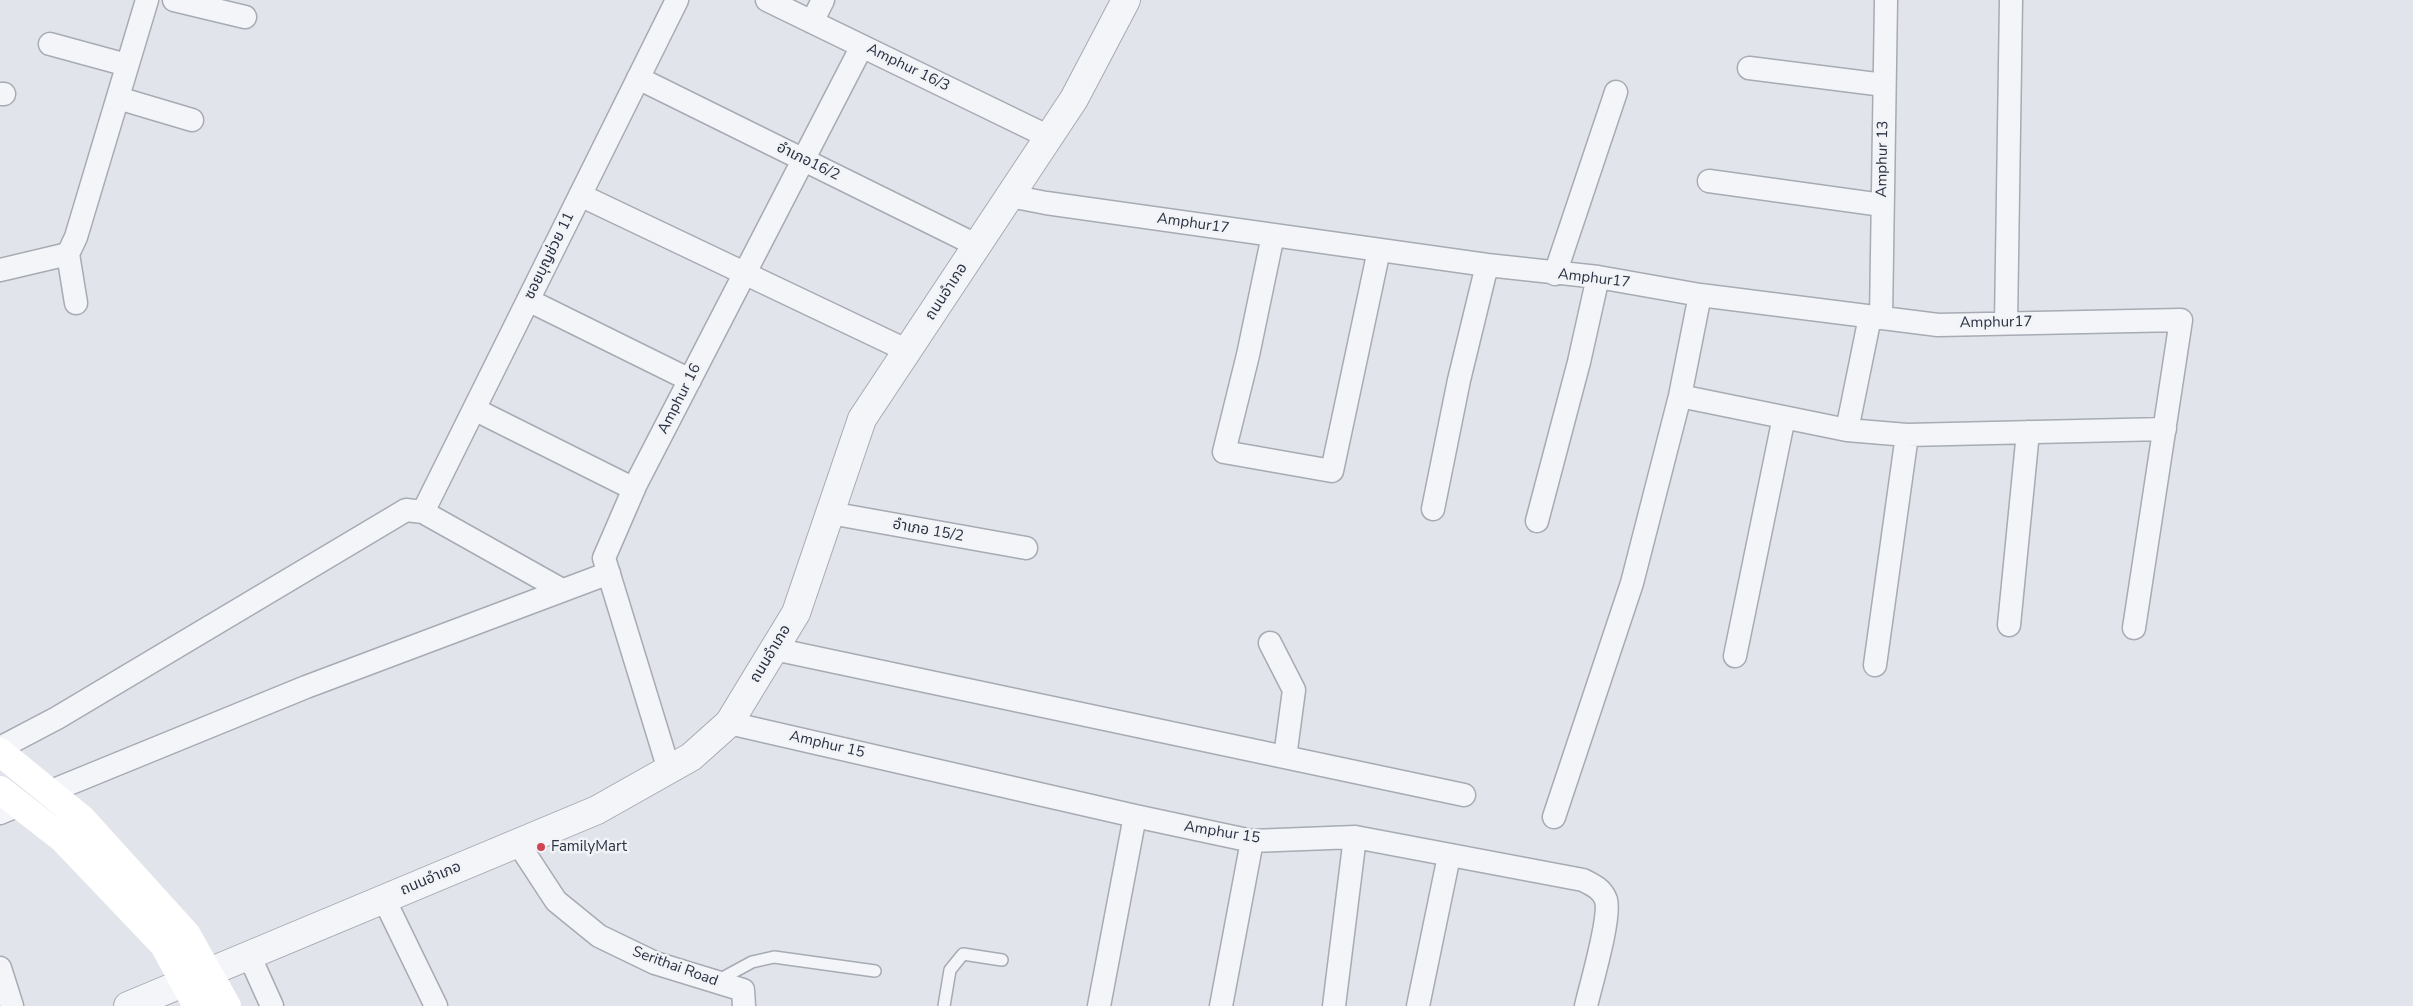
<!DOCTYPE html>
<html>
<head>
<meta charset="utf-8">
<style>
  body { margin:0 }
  canvas { display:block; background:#e1e4ea }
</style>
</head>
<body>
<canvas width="2413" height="1006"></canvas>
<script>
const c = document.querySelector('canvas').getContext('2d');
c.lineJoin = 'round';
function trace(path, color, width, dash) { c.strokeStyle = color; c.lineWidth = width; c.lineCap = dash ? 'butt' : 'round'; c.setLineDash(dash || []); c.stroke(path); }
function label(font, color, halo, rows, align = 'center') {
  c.font = font + ' "Nunito Sans","Noto Sans Thai",sans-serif'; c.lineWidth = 5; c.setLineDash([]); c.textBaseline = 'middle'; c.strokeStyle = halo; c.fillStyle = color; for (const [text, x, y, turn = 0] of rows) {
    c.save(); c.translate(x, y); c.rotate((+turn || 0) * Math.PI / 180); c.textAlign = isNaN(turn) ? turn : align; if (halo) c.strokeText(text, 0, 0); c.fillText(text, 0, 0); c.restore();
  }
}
const service = new Path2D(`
  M 717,981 L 752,962 L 774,957 L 875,971
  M 944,1006 L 950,970 L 963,954 L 1002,960`);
const minor = new Path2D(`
  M 174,0 L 245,17
  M 767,0 L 1049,137
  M 812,22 L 823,0
  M 50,44 L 127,65
  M 1749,68 L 1884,85
  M 638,78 L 978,246
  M 0,94 L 4,94
  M 118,98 L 192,120
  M 1709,181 L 1882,205
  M 580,195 L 908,351
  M 1010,196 L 1046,203 L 1487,265 L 1598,277 L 1700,295 L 1938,325 L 2181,320 L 2134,628
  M 1273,235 L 1248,355 L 1224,452 L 1332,471 L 1379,250
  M 68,254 L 76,303
  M 0,270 L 68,254 L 76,237 L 147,0
  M 1555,274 L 1616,92
  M 528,300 L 690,380
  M 1881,318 L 1886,0
  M 2006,323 L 2011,0
  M 1680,396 L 1847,430 L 1907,435 L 2165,429
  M 474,409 L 634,489
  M 1847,430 L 1870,317
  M 1433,509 L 1459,380 L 1487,265
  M 423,512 L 677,0
  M 830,513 L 1026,548
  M 1537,521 L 1579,362 L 1598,277
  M 2009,625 L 2028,432
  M 1270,643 L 1294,690 L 1285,757
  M 774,649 L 1464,795
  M 1735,656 L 1784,417
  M 1875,665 L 1907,435
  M 729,723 L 1135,816 L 1252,841 L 1355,837 L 1583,880 C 1593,885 1602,889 1606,900 C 1611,918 1591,984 1586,1006
  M 0,748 L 57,718 L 406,510 L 423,512 L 562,590
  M 669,770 L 604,558 L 636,484 L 862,46
  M 49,792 L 306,687 L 609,573
  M 0,813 L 19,805
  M 1554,817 L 1632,583 L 1680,396 L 1700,295
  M 518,843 L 556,901 L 599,936 L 655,963 L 743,990 L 744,1006
  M 384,899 L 436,1006
  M 249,955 L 272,1006
  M 0,968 L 12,1006
  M 1099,1006 L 1135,816
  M 1221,1006 L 1252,841
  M 1334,1006 L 1355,837
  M 1418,1006 L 1449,856`);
const tertiary = new Path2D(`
  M 128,1006 L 597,810 L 691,757 L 729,723 L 796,613 L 862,419 L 1074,99 L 1126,0`);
const secondary = new Path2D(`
  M 0,752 L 81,818 L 187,935 L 227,1006
  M 0,790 L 63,839 L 164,945 L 197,1006`);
const markers = [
  [541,847,5,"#d04454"]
];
const streetNames = [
  ["Amphur 16/3",908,68,26],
  ["Amphur 13",1883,159,-89],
  ["อำเภอ16/2",808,162,26],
  ["Amphur17",1193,224,8],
  ["ซอยบุญช่วย 11",550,256,-64],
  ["Amphur17",1594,279,7],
  ["ถนนอำเภอ",947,292,-57],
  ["Amphur17",1996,323,-1],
  ["Amphur 16",680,399,-63],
  ["อำเภอ 15/2",928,531,10],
  ["ถนนอำเภอ",771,654,-59],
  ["Amphur 15",827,745,13],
  ["Amphur 15",1222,833,9],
  ["ถนนอำเภอ",431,879,-23],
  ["Serithai Road",675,967,20]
];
const poiNames = [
  ["FamilyMart",551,847]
];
trace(service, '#a6abb4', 14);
trace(minor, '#a6abb4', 25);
trace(tertiary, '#a6abb4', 30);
trace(service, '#f4f5f8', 11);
trace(minor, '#f4f5f8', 22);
trace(tertiary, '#f4f5f8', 28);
trace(secondary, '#fff', 28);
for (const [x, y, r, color] of markers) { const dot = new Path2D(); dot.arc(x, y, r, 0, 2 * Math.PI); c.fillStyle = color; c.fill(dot); trace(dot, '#f1f3f7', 2); }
label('15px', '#293142', '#f1f3f7', streetNames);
label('15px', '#293142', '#f1f3f7', poiNames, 'left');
</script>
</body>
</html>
